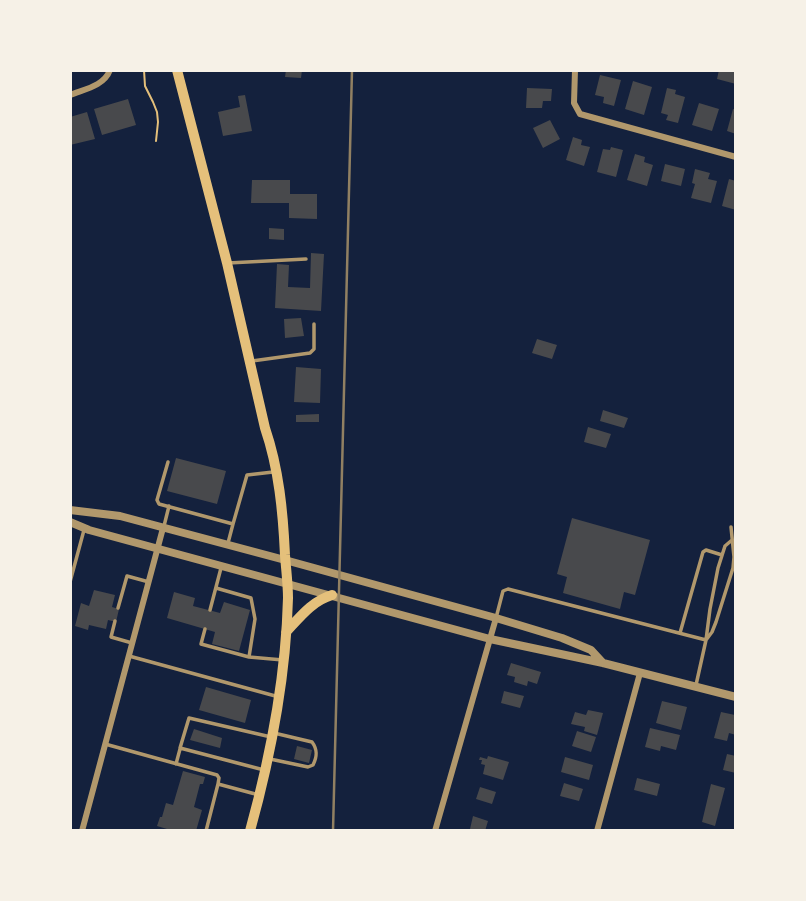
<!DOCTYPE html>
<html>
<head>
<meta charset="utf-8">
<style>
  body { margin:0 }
  #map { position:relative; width:806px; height:901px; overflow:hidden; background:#14213d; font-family:Helvetica,sans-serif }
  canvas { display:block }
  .frame { position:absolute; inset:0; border:72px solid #f6f1e7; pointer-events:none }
</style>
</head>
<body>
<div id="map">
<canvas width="806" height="901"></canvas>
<div class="frame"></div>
</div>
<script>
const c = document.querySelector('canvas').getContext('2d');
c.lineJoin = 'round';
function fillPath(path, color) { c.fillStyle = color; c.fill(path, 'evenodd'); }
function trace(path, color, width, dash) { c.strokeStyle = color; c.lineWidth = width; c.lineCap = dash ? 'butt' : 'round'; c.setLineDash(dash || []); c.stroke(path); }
const building = new Path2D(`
  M 286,70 L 302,70 L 301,78 L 285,77 Z
  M 719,70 L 736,70 L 736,84 L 717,79 Z
  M 600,75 L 621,80 L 614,106 L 603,103 L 604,97 L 595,95 Z
  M 633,81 L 652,87 L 644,115 L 625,109 Z
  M 527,88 L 552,89 L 551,101 L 543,101 L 542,108 L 526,108 Z
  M 667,88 L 676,90 L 675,94 L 685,97 L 678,123 L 666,120 L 668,115 L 661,113 Z
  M 245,95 L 252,131 L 223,136 L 218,112 L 240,107 L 238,96 Z
  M 128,99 L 136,125 L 102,135 L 94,109 Z
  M 699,103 L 719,109 L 712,131 L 692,125 Z
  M 733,109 L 736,110 L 736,134 L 727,131 Z
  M 87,112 L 95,139 L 70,145 L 70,117 Z
  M 550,120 L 560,139 L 543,148 L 533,128 Z
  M 573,137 L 582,140 L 581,145 L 590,147 L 584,166 L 566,160 Z
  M 611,147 L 623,150 L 616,177 L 597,172 L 603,149 L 610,150 Z
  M 635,154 L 645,157 L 644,162 L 653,165 L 647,186 L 627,180 Z
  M 665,164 L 685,169 L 681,186 L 661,181 Z
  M 695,169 L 710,173 L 708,179 L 717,181 L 711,203 L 691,198 L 695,184 L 692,183 Z
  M 729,179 L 736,181 L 736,210 L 722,206 Z
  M 252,180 L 290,180 L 290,194 L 317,194 L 317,219 L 289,218 L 289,203 L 251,203 Z
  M 269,228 L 284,229 L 284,240 L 269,239 Z
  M 311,253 L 324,254 L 321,311 L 275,308 L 277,264 L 289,265 L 288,287 L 310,288 Z
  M 301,318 L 304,336 L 285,338 L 284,319 Z
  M 537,339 L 557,345 L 552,359 L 532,353 Z
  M 296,367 L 321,369 L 320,403 L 294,402 Z
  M 603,410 L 628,418 L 624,428 L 600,421 Z
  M 319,414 L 319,422 L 296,422 L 296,415 Z
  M 588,427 L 611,434 L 606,448 L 584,442 Z
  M 176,458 L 226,471 L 217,504 L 167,491 Z
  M 572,518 L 650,540 L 635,595 L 624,592 L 620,609 L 563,593 L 567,577 L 557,574 Z
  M 94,590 L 115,595 L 112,607 L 119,609 L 116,622 L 108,620 L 106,629 L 89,625 L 88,630 L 75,626 L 81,603 L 89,606 Z
  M 174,592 L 195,598 L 193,606 L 220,613 L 224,602 L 250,610 L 239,651 L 212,644 L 215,632 L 167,618 Z
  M 511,663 L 541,672 L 537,684 L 528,681 L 527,686 L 514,682 L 515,677 L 507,675 Z
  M 206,687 L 251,700 L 245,723 L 199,710 Z
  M 504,691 L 524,696 L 520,708 L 501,703 Z
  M 662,701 L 687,707 L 681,730 L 656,723 Z
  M 588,710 L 603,713 L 597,735 L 584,731 L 585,727 L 571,724 L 575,712 L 586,715 Z
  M 721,712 L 735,715 L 734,717 L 736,718 L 736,735 L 729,733 L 727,741 L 714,738 Z
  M 650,728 L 680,735 L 676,750 L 661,746 L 660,751 L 645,747 Z
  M 194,729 L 222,738 L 220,748 L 190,740 Z
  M 577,731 L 596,737 L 591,752 L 572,746 Z
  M 297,746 L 312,750 L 309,763 L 294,759 Z
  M 727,754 L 736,756 L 736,773 L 723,770 Z
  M 488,756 L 509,762 L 503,780 L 483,774 L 485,765 L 481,764 L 482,760 L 479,760 L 480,757 L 487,759 Z
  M 565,757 L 593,765 L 589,780 L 561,772 Z
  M 183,771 L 205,777 L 203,784 L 200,784 L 194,807 L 202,810 L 196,831 L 166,831 L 167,829 L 157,826 L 160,817 L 162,817 L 166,803 L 173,805 Z
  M 637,778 L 660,784 L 657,796 L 634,790 Z
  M 564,783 L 583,789 L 579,801 L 560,796 Z
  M 711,784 L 725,788 L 715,826 L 702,822 Z
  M 480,787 L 496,792 L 492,804 L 476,799 Z
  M 473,816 L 488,821 L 485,831 L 470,829 Z`);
const path = new Path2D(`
  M 144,70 L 145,86 L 153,102 L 157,112 L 158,122 L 156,141`);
const service = new Path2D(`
  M 228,263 L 306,259
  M 252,361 L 310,353 L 314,349 L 314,324
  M 168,462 L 157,500 L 159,504 L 233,524 L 247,475 L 273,472
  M 164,526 L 169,506
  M 228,543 L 233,524
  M 70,582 L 84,530
  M 216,588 L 251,598 L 255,619 L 249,657
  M 118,608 L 127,576 L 149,582
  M 210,610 L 221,568
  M 496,618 L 503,591 L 508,589 L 706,640 L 710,609 L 718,568 L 725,546 L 732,540
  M 115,621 L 111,637 L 132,643
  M 205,629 L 201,644 L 249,657 L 283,660
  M 680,633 L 703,552 L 706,550 L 722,555
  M 129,656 L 279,697
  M 696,685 L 706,640 L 712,632 L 716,622 L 733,568 L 734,557 L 731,527
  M 105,744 L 217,775 L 219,778 L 218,784 L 259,795
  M 270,759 L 308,767 L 313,765 C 317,757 318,750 312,742 L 274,733
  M 176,764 L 180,749
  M 264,770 L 180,748 L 189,718 L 271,737
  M 206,831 L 218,784`);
const minor = new Path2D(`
  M 575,70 L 574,103 L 580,114 L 736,157
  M 70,95 C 85,89 104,86 110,70
  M 82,831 L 163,528
  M 435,831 L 496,618
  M 597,831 L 640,673`);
const tertiary = new Path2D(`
  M 70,510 L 120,516 L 285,560 L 496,618 L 562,638 L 591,650 L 603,663
  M 70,522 L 89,530 L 490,639 L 603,663 L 736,697`);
const primary = new Path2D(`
  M 177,70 L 227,263 L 265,428 C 279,469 283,512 285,555 C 286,569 288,584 288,598 C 286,677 271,755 250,831
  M 286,632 C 300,617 312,601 332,595`);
const rail = new Path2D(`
  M 333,831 L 352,70`);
fillPath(building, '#48494c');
trace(path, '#e5c07b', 2);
trace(service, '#b1986c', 3.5);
trace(minor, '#b1986c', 6);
trace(tertiary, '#b1986c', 8);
trace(primary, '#e5c07b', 10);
trace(rail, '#918062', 2.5);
</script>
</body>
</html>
